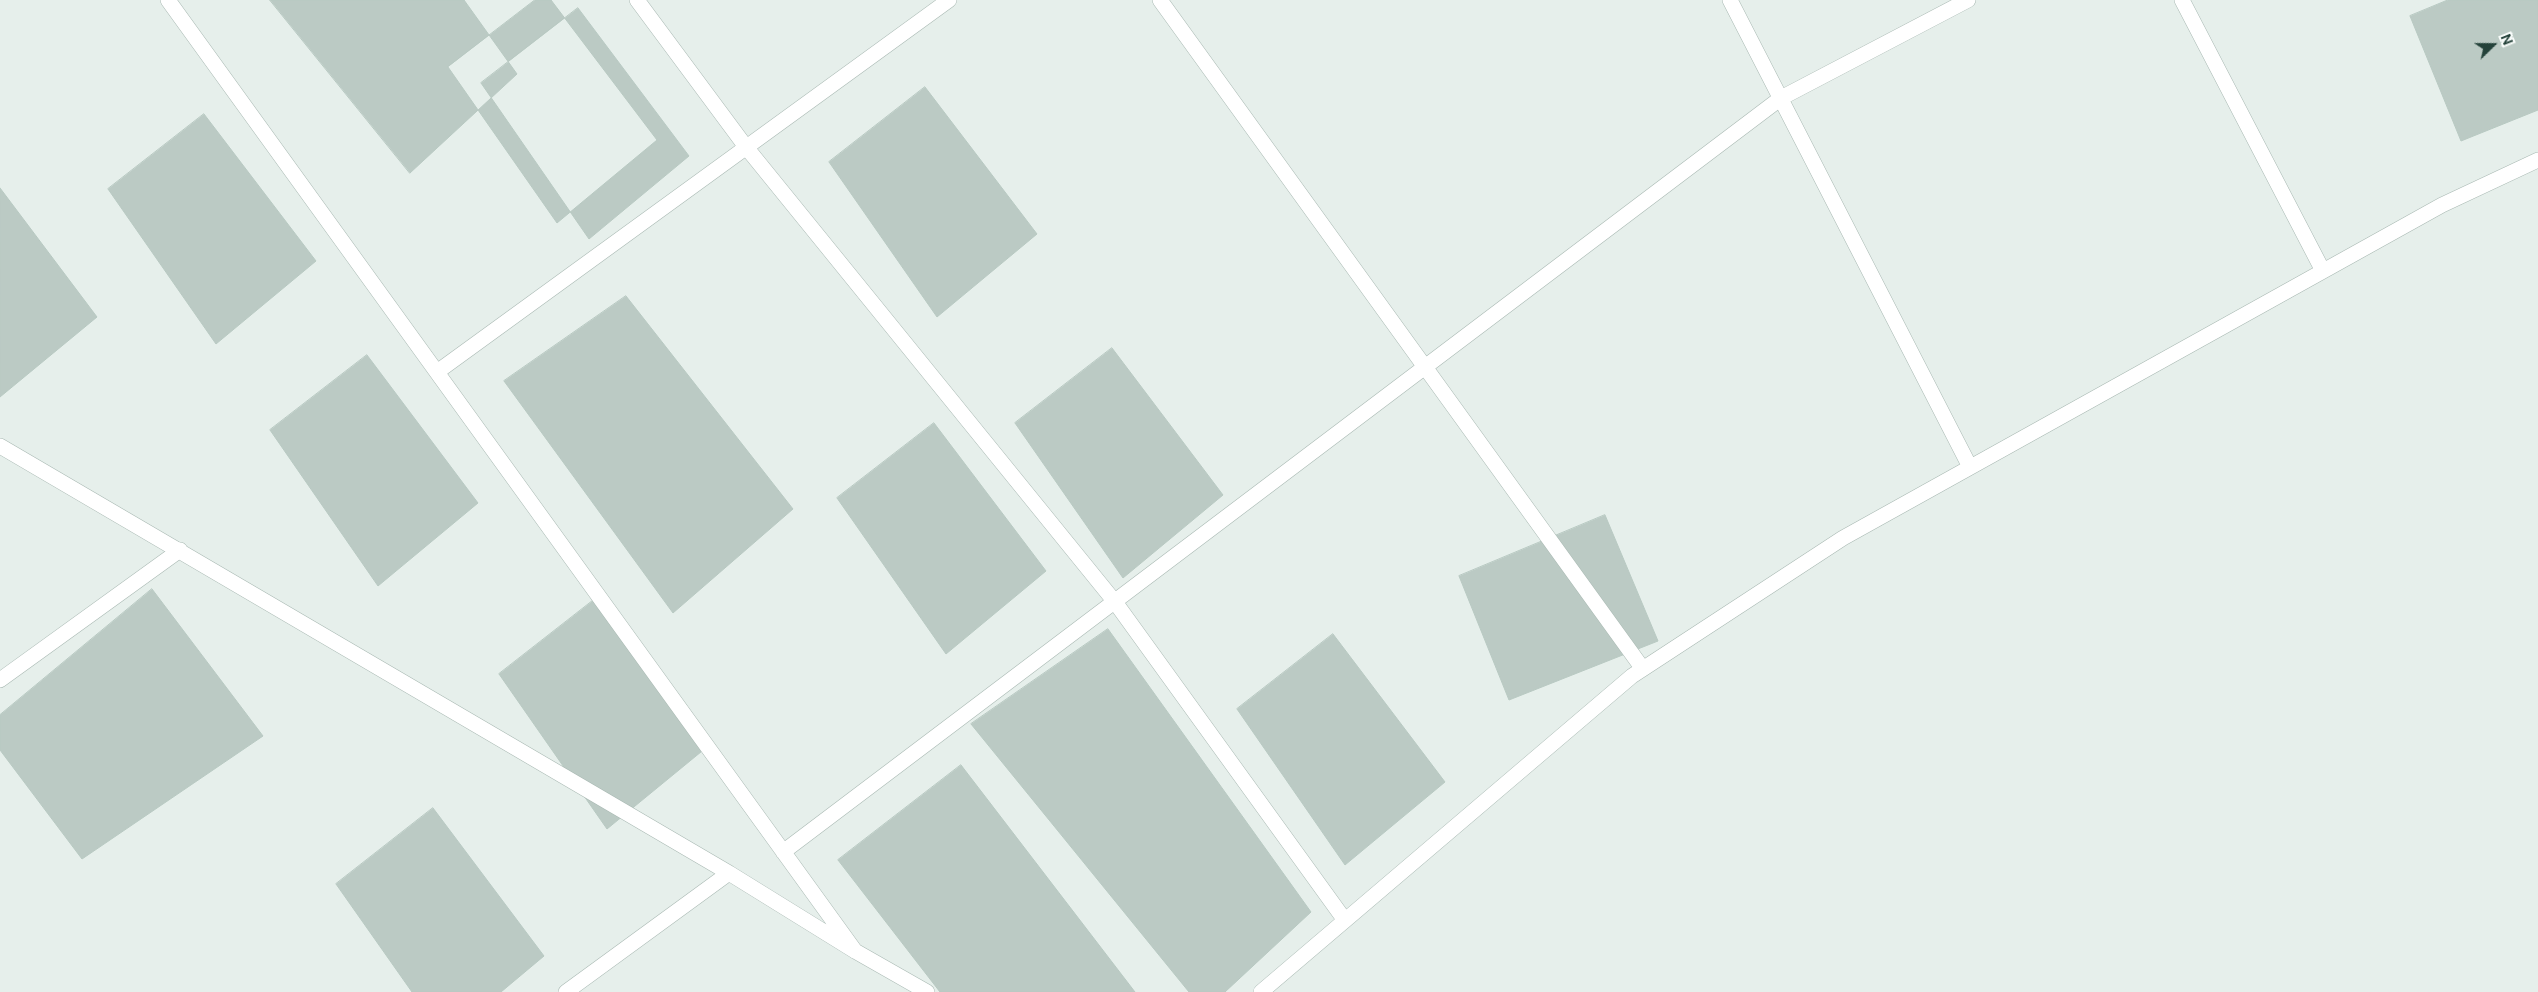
<!DOCTYPE html>
<html>
<head>
<meta charset="utf-8">
<style>
  body { margin:0 }
  #map { position:relative; width:2538px; height:992px; overflow:hidden; background:#e6efeb; font-family:"DM Sans",sans-serif }
  canvas { display:block }
  .north { position:absolute; left:2468px; top:20px; width:50px; height:50px; -webkit-text-stroke:4px #f7fbf9; paint-order:stroke; rotate:68deg; font-size:14px; font-weight:700; line-height:20px; text-align:center; color:#24423a }
  .north::after { content:''; display:block; margin:auto; width:18px; height:22px; background:#24423a; clip-path:polygon(50% 0,100% 100%,50% 72%,0 100%) }
</style>
</head>
<body>
<div id="map">
<canvas width="2538" height="992"></canvas>
<div class="north">N</div>
</div>
<script>
const c = document.querySelector('canvas').getContext('2d');
c.lineJoin = 'round';
function fillPath(path, color) { c.fillStyle = color; c.fill(path, 'evenodd'); }
function trace(path, color, width, dash) { c.strokeStyle = color; c.lineWidth = width; c.lineCap = dash ? 'butt' : 'round'; c.setLineDash(dash || []); c.stroke(path); }
const building = new Path2D(`
  M 270,0 L 464,0 L 517,74 L 410,173 Z
  M 535,0 L 551,0 L 657,140 L 557,223 L 448,67 Z
  M 2448,0 L 2538,0 L 2538,110 L 2461,141 L 2410,16 Z
  M 578,8 L 689,156 L 589,239 L 481,83 Z
  M 925,87 L 1037,234 L 937,317 L 829,162 Z
  M 204,114 L 316,261 L 216,344 L 108,189 Z
  M 0,188 L 97,317 L 0,397 Z
  M 626,296 L 793,509 L 673,613 L 504,381 Z
  M 1112,348 L 1223,495 L 1123,578 L 1015,423 Z
  M 367,355 L 478,503 L 378,586 L 270,430 Z
  M 934,423 L 1046,571 L 946,654 L 837,498 Z
  M 1605,515 L 1658,641 L 1509,700 L 1459,576 Z
  M 152,589 L 263,736 L 82,859 L 0,750 L 0,715 Z
  M 595,599 L 707,747 L 607,829 L 499,674 Z
  M 1108,629 L 1311,912 L 1225,992 L 1189,992 L 971,724 Z
  M 1333,634 L 1445,782 L 1345,865 L 1237,709 Z
  M 961,765 L 1135,992 L 940,992 L 838,860 Z
  M 433,808 L 544,956 L 501,992 L 412,992 L 336,884 Z`);
const minor = new Path2D(`
  M 168,0 L 855,951
  M 637,0 L 746,147 L 1115,602 L 1344,919
  M 1160,0 L 1643,669
  M 1730,0 L 1970,467
  M 2182,0 L 2323,271
  M 437,372 L 949,0
  M 0,446 L 729,873 L 855,951 L 927,992
  M 0,680 L 180,550
  M 783,852 L 1781,98 L 1968,0
  M 566,992 L 729,873
  M 1261,992 L 1632,676 L 1843,538 L 2442,205 L 2538,160`);
fillPath(building, '#bbcac4');
trace(building, '#b8c9c2', 1);
trace(minor, '#a8b8b2', 16);
trace(minor, '#fff', 15);
</script>
</body>
</html>
